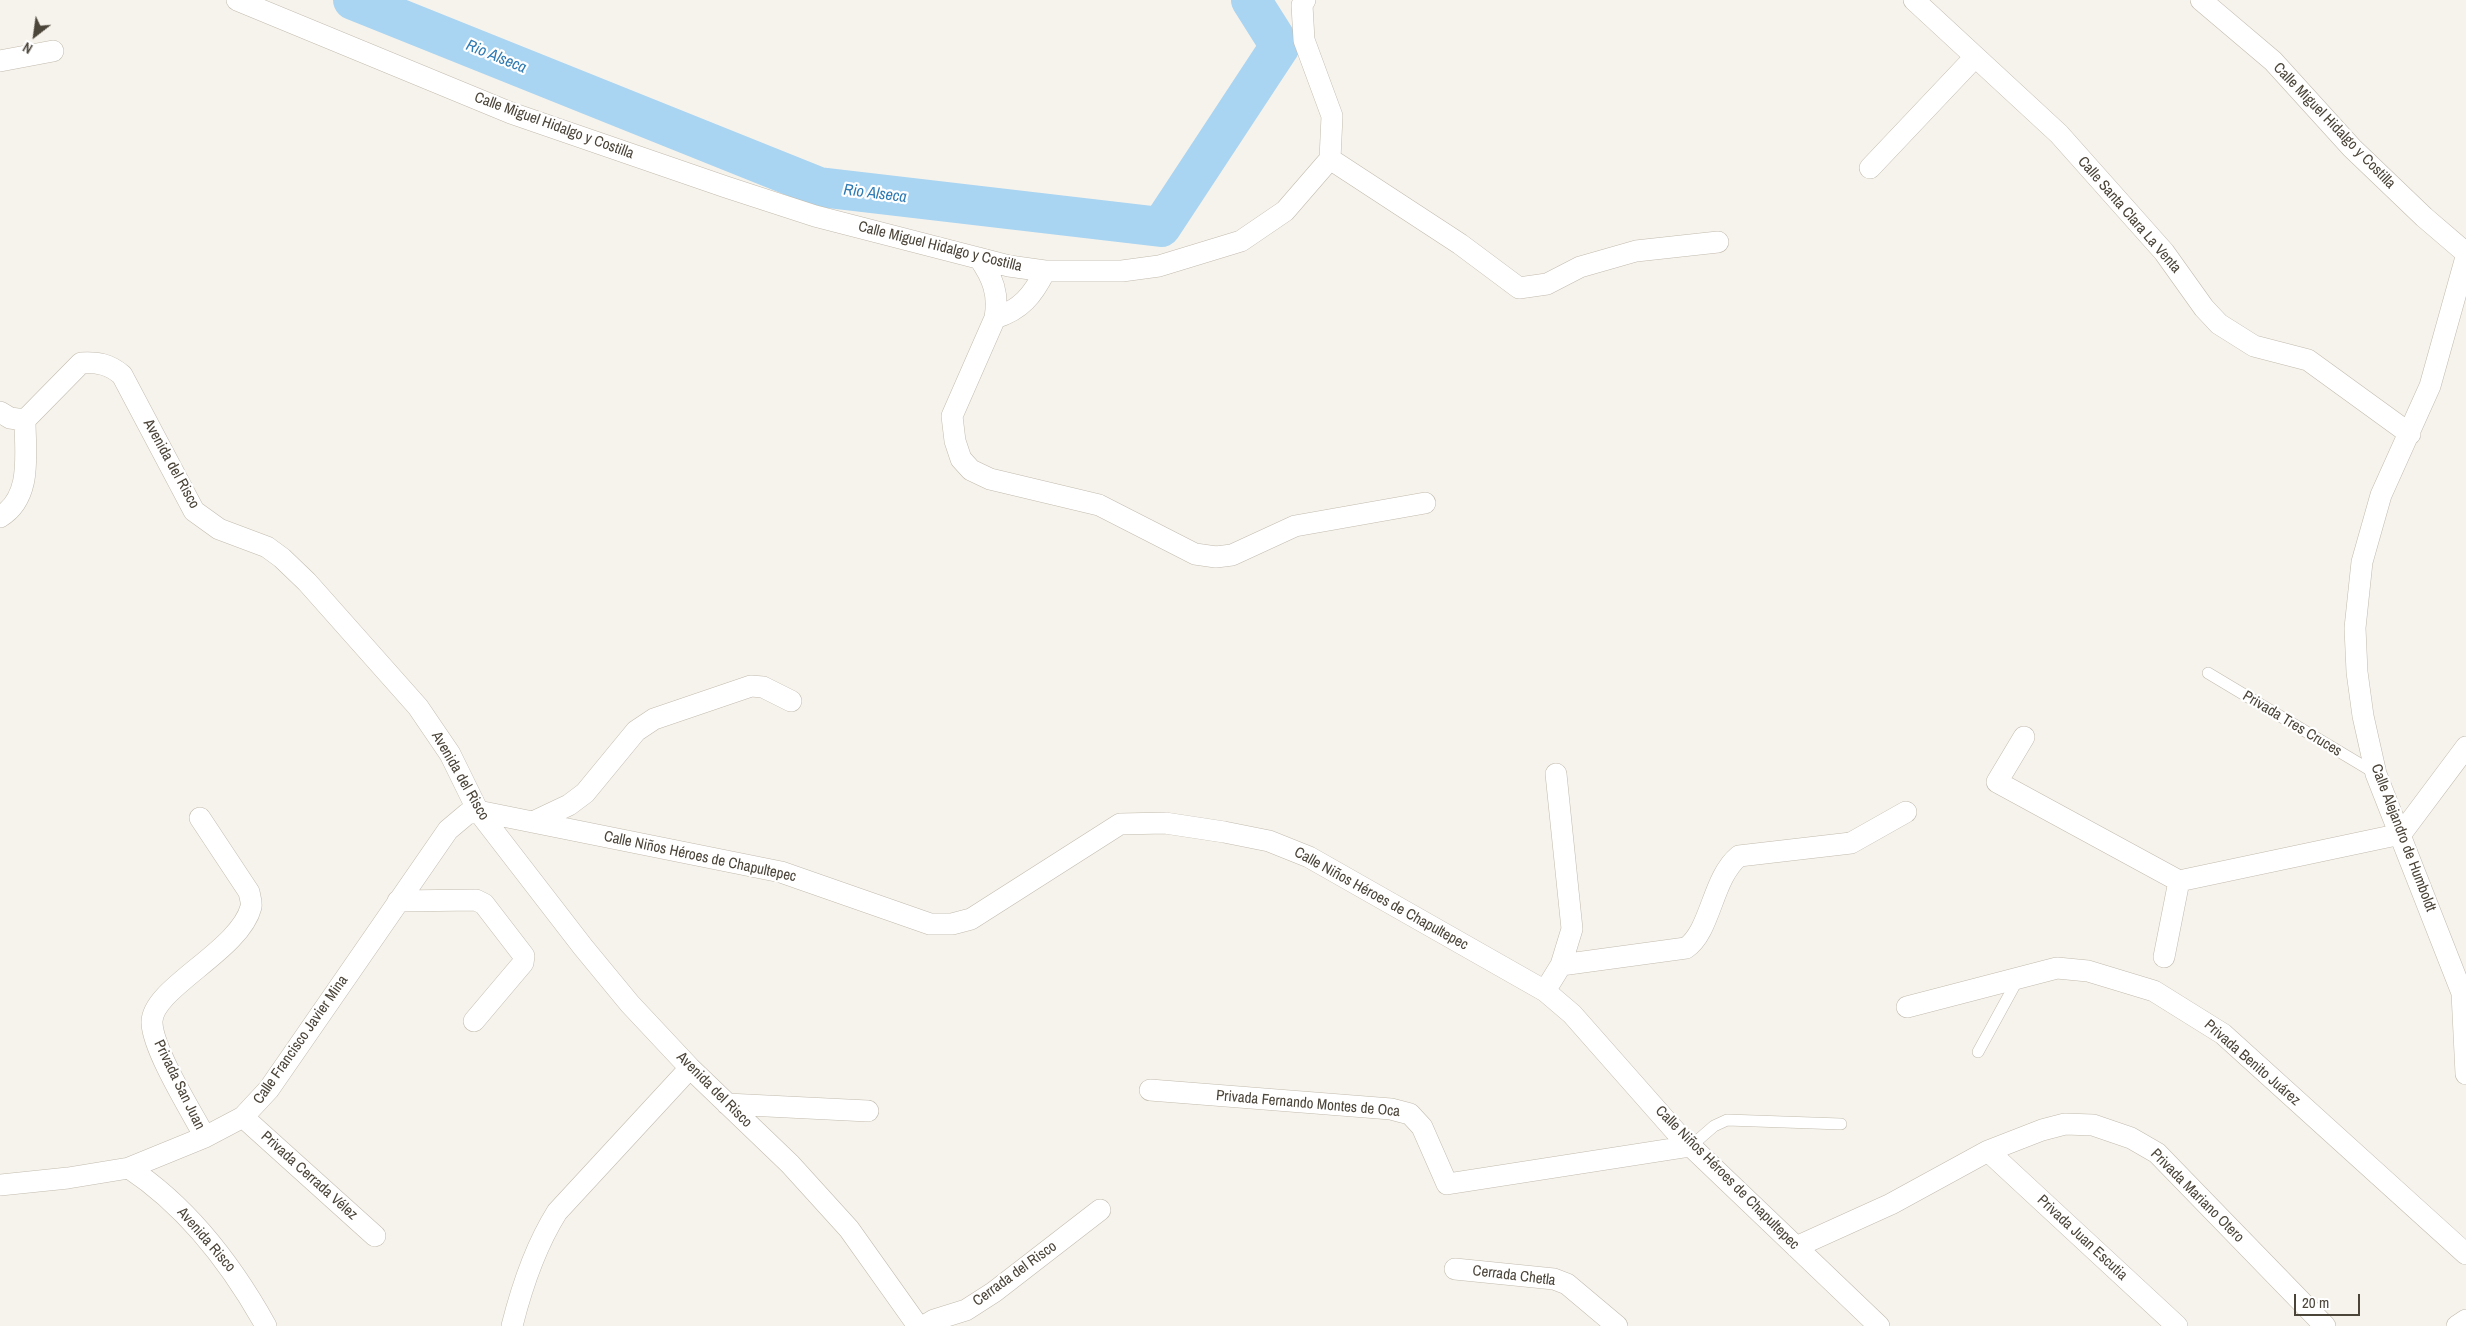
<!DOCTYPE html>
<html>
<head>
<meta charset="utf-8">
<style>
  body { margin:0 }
  #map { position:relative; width:2466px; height:1326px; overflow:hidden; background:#f6f3ec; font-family:"Archivo Narrow",sans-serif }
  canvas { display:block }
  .north { position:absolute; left:10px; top:10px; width:50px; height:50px; -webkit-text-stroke:4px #fff; paint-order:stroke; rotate:210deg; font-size:14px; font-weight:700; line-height:20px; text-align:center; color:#4b4439 }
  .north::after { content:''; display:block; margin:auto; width:18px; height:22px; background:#4b4439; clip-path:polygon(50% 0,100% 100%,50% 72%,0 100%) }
  .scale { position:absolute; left:2294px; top:1294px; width:66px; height:22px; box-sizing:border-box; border:2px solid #4b4439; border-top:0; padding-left:6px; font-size:15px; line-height:18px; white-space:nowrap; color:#4b4439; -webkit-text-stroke:4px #fff; paint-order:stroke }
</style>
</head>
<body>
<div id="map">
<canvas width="2466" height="1326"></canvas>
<div class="north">N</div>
<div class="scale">20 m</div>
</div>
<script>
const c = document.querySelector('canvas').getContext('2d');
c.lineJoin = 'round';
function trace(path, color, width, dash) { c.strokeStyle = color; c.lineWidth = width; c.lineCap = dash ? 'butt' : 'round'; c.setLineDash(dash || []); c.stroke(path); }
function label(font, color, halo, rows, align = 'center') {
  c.font = font + ' "Archivo Narrow",sans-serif'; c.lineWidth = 4.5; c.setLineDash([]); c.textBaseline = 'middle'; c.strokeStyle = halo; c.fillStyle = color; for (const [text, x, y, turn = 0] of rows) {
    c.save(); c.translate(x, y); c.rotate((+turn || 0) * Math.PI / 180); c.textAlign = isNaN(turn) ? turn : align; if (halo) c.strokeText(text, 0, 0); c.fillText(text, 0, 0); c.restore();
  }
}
const river = new Path2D(`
  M 353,0 L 819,187 L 1161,227 L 1280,46 L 1251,0`);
const service = new Path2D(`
  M 2208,673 L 2375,773
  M 1978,1052 L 2018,979
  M 1691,1146 L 1714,1126 L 1727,1120 L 1841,1124`);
const minor = new Path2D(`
  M 237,0 L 511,113 L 726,187 L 815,216 L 1009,266 L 1045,271 L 1122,271 L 1159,266 L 1241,241 L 1285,211 L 1330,159 L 1332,116 L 1304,40 L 1302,5 L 1305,0
  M 1914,0 L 2059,134 L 2164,252 L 2204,308 L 2219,324 L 2254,346 L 2308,360 L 2410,434
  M 2201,0 L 2273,61 L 2352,148 L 2424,217 L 2466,253
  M 0,61 L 53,51
  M 1330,159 L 1460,244 L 1519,288 L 1547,284 L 1580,267 L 1636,251 L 1718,242
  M 1870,168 L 1975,57
  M 2466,257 L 2430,386 L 2381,495 L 2362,562 L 2355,628 L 2357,672 L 2363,716 L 2376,774 L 2462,993 L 2466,1074
  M 979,258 C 993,278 999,294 995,318 L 952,416 L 955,441 L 961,459 L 971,470 L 990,479 L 1099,505 L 1195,554 L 1216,557 L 1232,555 L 1295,526 L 1425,503
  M 995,318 C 1021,310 1033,295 1045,271
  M 0,412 L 10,418 L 25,420 L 81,363 C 98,362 109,364 122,375 L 194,511 L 219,529 L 267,547 L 282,558 L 307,582 L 418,707 L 450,754 L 478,811 L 583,947 L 630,1004 L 690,1068 L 790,1164 L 849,1229 L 918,1326
  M 0,517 C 33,497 25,453 25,420
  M 2024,737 L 1997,782 L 2179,881 L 2401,834 L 2466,747
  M 200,818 L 249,892 C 250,897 252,903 251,907 C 240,951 150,989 152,1023 C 153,1050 191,1111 205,1137
  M 533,822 L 569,805 L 585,793 L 636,731 L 654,719 L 751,686 L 763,687 L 791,701
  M 398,901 L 476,900 L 484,904 L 524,956 L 523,963 L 474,1021
  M 2164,957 L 2179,881
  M 1561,965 L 1686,948 C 1711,931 1712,878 1739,856 L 1851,843 L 1906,812
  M 1545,991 L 1561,965 L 1572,929 L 1556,774
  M 1907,1007 L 2057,968 L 2088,971 L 2154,991 L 2223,1034 L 2466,1254
  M 1150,1090 L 1391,1109 L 1410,1114 L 1422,1127 L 1447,1184 L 1691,1146
  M 727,1104 L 868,1111
  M 243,1117 L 375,1236
  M 1988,1151 L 2177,1326
  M 129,1168 C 188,1207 232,1265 266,1326
  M 0,1185 L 68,1178 L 129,1168 L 205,1137 L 243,1117 L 269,1089 L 448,830 L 467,814 L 478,811 L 781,872 L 930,924 L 952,924 L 971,919 L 1120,824 L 1165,823 L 1224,832 L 1269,841 L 1309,857 L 1545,991 L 1572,1014 L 1677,1133 L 1879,1326
  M 1796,1247 L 1891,1204 L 1988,1151 L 2042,1130 L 2065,1124 L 2093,1125 L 2131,1138 L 2157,1153 L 2325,1326
  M 1455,1269 L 1554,1279 L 1567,1284 L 1617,1326
  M 512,1326 C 522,1286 535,1247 557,1212 L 690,1068
  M 924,1326 L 934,1320 L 966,1310 L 994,1292 L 1100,1210
  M 2457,1326 L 2466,1320`);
const streetNames = [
  ["Calle Miguel Hidalgo y Costilla",554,126,20],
  ["Calle Miguel Hidalgo y Costilla",2334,126,46],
  ["Calle Santa Clara La Venta",2129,215,49],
  ["Calle Miguel Hidalgo y Costilla",940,247,14],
  ["Avenida del Risco",171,464,61],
  ["Privada Tres Cruces",2292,724,31],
  ["Avenida del Risco",460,776,60],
  ["Calle Alejandro de Humboldt",2403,838,69],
  ["Calle Niños Héroes de Chapultepec",700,857,12],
  ["Calle Niños Héroes de Chapultepec",1381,899,29],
  ["Calle Francisco Javier Mina",301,1040,-55],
  ["Privada Benito Juárez",2252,1063,41],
  ["Privada San Juan",179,1085,64],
  ["Avenida del Risco",714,1090,45],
  ["Privada Fernando Montes de Oca",1308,1104,5],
  ["Privada Cerrada Vélez",309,1176,42],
  ["Calle Niños Héroes de Chapultepec",1727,1178,45],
  ["Privada Mariano Otero",2197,1196,45],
  ["Privada Juan Escutia",2082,1238,43],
  ["Avenida Risco",206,1240,49],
  ["Cerrada del Risco",1015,1274,-36],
  ["Cerrada Chetla",1514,1276,7]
];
const waterNames = [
  ["Rio Alseca",496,57,22],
  ["Rio Alseca",875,194,7]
];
trace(river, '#a9d4f2', 40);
trace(service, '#c2bbae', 12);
trace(minor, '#c2bbae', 22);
trace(service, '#fff', 11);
trace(minor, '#fff', 21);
label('15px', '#4b4439', '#fff', streetNames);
label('italic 16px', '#2e7ab2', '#fff', waterNames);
</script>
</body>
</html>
